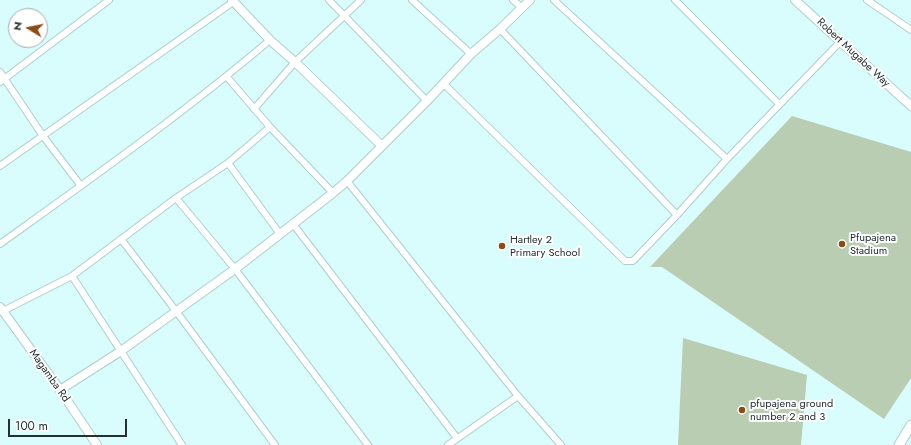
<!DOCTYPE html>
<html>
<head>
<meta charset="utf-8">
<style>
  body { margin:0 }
  #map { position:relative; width:911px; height:445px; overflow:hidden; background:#d9fcfc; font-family:Jost,sans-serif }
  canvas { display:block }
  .north { position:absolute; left:8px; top:8px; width:40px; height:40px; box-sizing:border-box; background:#fff; border:1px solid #a7adad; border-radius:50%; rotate:280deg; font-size:11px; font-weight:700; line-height:16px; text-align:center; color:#243131 }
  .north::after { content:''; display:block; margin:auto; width:14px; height:18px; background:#8b4b15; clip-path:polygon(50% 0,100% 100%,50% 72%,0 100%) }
  .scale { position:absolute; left:8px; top:419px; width:119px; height:18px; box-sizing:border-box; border:2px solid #243131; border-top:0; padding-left:5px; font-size:12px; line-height:14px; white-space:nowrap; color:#243131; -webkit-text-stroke:3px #fff; paint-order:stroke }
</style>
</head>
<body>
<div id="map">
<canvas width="911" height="445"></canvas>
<div class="north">N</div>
<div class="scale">100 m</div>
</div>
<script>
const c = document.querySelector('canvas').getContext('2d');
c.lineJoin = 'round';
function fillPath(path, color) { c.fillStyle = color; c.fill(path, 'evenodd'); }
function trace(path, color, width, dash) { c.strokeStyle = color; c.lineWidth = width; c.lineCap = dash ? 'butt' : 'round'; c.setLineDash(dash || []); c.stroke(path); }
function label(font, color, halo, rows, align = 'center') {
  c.font = font + ' Jost,sans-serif'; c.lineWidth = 4; c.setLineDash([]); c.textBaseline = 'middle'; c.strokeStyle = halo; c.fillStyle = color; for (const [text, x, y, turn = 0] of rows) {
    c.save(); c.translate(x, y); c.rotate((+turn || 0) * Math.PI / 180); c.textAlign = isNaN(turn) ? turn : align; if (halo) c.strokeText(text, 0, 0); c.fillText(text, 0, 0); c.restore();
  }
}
const green = new Path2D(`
  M 792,116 L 911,152 L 911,378 L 884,419 L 662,267 L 650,267 Z
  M 683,338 L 807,375 L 801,445 L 678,445 Z`);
const minor = new Path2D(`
  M 329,0 L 427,101
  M 412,0 L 471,54
  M 513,0 L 522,8
  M 554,0 L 727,159
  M 675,0 L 779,104
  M 867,0 L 911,30
  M 500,29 L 677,215
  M 0,72 L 43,136 L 81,186
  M 227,77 L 270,127 L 333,193
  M 0,82 L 109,0
  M 444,84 L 625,261 L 633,261 L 677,215 L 727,159 L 841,41
  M 254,109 L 295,62 L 361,0
  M 228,163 L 280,234
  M 0,166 L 233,2
  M 347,181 L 518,396 L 561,445
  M 176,198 L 235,269 L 368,445
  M 293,224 L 457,438
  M 121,239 L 176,311 L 275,445
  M 0,244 C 92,178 184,113 270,40
  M 72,276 L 182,445
  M 3,311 L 72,276 L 176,198 L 228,163 L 270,127
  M 448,445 L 518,396`);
const tertiary = new Path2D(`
  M 232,0 L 270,40 L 295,62 L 381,145
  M 795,0 L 911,106
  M 0,307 L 60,390 L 97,445
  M 60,390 L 121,351 L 235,269 L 333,193 L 347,181 L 427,101 L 471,54 L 500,29 L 530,0`);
const secondary = new Path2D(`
  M 899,445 L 911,425`);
const markers = [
  [842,244,4,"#8b4b15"],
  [502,246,4,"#8b4b15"],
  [742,410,4,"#8b4b15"]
];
const streetNames = [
  ["Robert Mugabe Way",853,53,43],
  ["Magamba Rd",49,376,55]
];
const poiNames = [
  ["Pfupajena",850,238],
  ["Stadium",850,251],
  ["Hartley 2",510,240],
  ["Primary School",510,253],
  ["pfupajena ground",750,404],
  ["number 2 and 3",750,417]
];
fillPath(green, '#b8cdb2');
trace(minor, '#accfce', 8);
trace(tertiary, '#accfce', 10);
trace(secondary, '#accfce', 11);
trace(minor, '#fff', 6);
trace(tertiary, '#fff', 8);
trace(secondary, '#fff', 9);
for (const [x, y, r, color] of markers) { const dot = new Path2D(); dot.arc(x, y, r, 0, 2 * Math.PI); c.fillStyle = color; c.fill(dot); trace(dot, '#fff', 1.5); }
label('11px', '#243131', '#fff', streetNames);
label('11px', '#243131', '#fff', poiNames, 'left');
</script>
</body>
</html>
